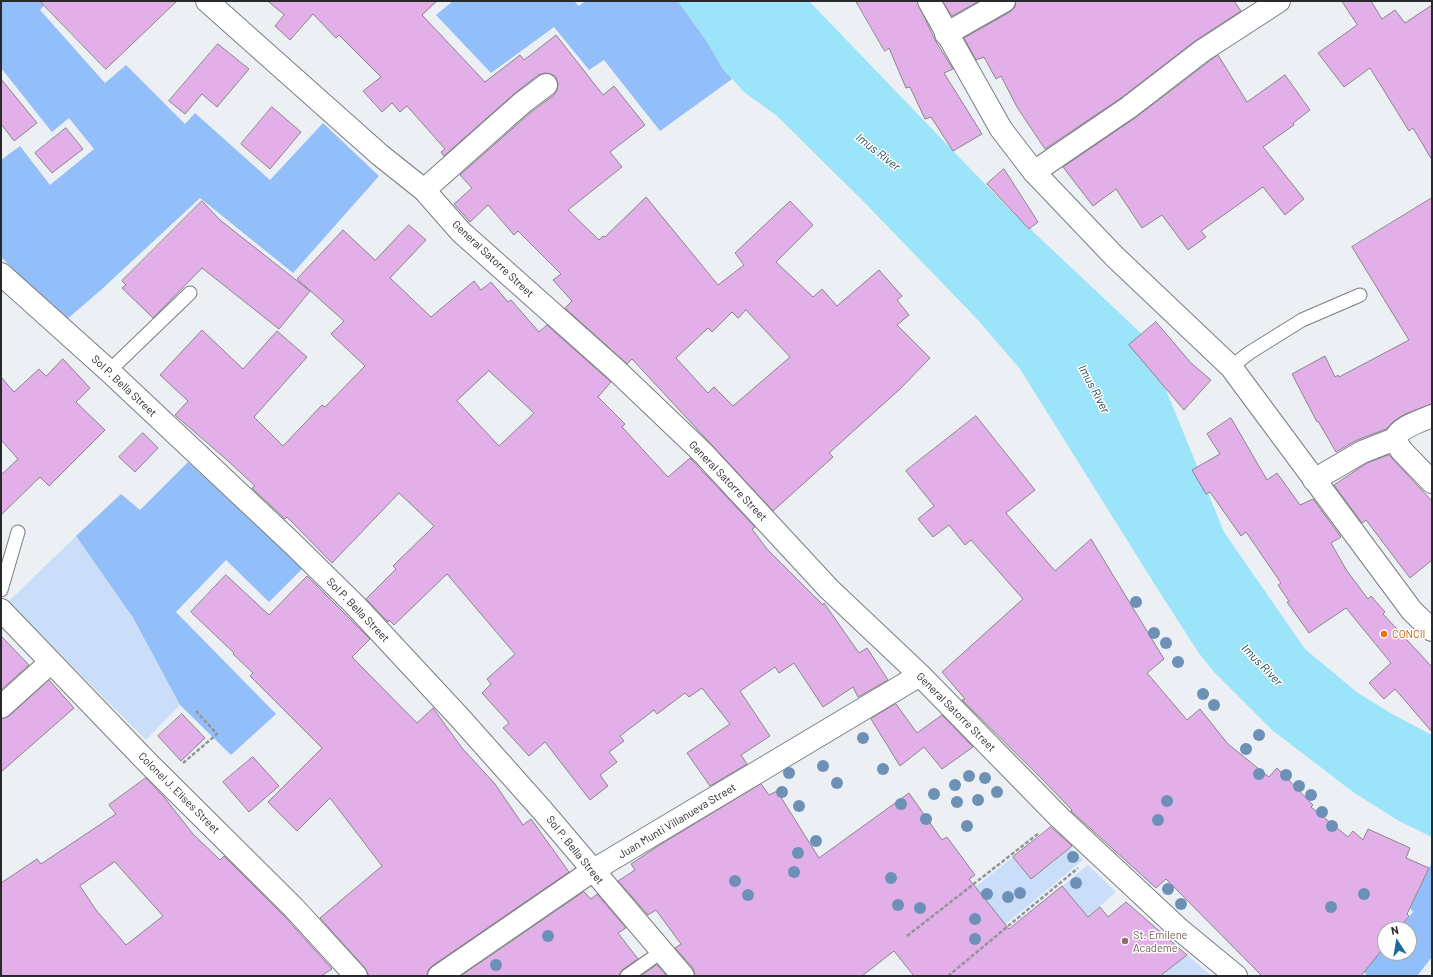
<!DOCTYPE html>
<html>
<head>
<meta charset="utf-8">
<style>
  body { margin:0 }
  #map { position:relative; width:1433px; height:977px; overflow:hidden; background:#ecf0f5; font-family:Barlow,sans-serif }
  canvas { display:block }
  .frame { position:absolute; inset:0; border:2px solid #28292b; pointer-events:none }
  .north { position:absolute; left:1377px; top:921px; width:40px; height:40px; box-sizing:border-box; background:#fff; border:1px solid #a9a9aa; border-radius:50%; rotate:348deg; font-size:11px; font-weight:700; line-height:16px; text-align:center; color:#28292b }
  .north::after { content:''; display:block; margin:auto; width:14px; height:18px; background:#176e9e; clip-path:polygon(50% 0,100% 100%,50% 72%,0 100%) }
</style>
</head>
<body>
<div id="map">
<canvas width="1433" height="977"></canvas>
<div class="frame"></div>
<div class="north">N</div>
</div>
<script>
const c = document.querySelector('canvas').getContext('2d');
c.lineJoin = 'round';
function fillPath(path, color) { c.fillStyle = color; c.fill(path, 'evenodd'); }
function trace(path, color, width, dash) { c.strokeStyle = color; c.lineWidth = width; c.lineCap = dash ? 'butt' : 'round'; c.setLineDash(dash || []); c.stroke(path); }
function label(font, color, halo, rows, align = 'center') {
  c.font = font + ' Barlow,sans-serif'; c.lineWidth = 3; c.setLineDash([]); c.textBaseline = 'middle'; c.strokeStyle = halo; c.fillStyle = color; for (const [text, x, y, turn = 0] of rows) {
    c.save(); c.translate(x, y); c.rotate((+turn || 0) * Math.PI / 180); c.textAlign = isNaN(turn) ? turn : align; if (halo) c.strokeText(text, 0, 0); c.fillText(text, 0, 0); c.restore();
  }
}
const green = new Path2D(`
  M 76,536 L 133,619 L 180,705 L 146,740 L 8,602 Z
  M 1070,848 L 1083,860 L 970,954 L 975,887 L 1013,857 L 1031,878 Z
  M 1088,865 L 1116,892 L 1088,917 L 1062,886 Z
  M 1187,955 L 1212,976 L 1160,976 Z`);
const forest = new Path2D(`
  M 1,1 L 48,1 L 40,10 L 105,83 L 126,65 L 185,124 L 195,113 L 270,180 L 323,123 L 379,176 L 293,273 L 200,198 L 102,289 L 65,321 L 1,257 L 1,160 L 20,146 L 50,185 L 94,149 L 69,118 L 52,132 L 1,68 Z
  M 453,1 L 574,1 L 579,6 L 585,1 L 678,1 L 708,43 L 723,69 L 732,79 L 660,131 L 604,60 L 589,70 L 554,27 L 491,73 L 436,15 Z
  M 188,462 L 303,568 L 269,602 L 226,560 L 176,612 L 276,714 L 231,755 L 180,705 L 133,618 L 76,536 L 121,494 L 140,510 Z
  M 1432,862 L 1432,957 L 1417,976 L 1368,976 L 1357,966 L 1378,942 L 1385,946 L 1385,953 L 1409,953 L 1409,929 L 1399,929 L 1413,912 L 1410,908 Z`);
const water = new Path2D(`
  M 678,1 L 809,1 L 1010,210 L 1144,336 L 1224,532 L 1305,649 L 1358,693 L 1392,714 L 1432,735 L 1432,837 L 1399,821 L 1353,792 L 1272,730 L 1213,671 L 1198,652 L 1157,588 L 1020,369 L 977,319 L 866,204 L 776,115 L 745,93 L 723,69 L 708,43 Z`);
const building = new Path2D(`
  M 40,1 L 177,1 L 106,69 Z
  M 268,1 L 437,1 L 422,15 L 485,82 L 520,55 L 524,60 L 556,35 L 603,95 L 614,86 L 645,125 L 610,152 L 622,167 L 568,210 L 599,240 L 603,236 L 605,237 L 646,197 L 718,285 L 744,265 L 735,253 L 790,201 L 813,225 L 776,262 L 813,297 L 822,289 L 837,306 L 879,270 L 902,296 L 897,300 L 909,315 L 897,325 L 930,358 L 900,389 L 829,453 L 833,457 L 773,511 L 632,359 L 627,364 L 565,308 L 572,301 L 553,280 L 561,274 L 518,231 L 514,235 L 488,205 L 470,222 L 454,204 L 472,188 L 460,175 L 530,113 L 554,95 L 557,90 L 558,84 L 556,77 L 551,74 L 545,73 L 538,75 L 514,94 L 444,156 L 441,152 L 445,149 L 407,106 L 400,112 L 392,103 L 382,112 L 363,91 L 381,77 L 339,35 L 336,38 L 313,14 L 290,40 L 275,26 L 284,15 ZM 746,310 L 790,357 L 733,406 L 714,387 L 708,393 L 676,358 L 708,328 L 712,332 L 732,312 L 738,318 Z
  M 856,1 L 917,1 L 935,40 L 953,69 L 944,73 L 982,134 L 953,151 L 931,117 L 925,119 L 910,87 L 906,88 L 889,48 L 885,51 Z
  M 943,1 L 979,1 L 952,16 Z
  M 1016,1 L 1234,1 L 1241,11 L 1195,41 L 1121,98 L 1045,149 L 1017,107 L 1001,76 L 996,79 L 984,57 L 976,60 L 964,38 L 1010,12 L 1015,7 Z
  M 1342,1 L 1371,1 L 1382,19 L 1395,10 L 1405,23 L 1432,5 L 1432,160 L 1413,128 L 1409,131 L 1370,68 L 1344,87 L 1318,53 L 1357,25 Z
  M 218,44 L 249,69 L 217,107 L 202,94 L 185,114 L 169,101 Z
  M 1218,55 L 1247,102 L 1285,75 L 1310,110 L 1293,123 L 1294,125 L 1263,147 L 1304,199 L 1285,215 L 1263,187 L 1201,231 L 1206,237 L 1188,250 L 1162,215 L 1142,228 L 1116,189 L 1093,206 L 1063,167 L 1135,118 Z
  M 1,79 L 37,123 L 14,141 L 1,124 Z
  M 272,107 L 301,132 L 270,169 L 241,144 Z
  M 66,128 L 83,149 L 52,173 L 35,153 Z
  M 1004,169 L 1038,222 L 1029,229 L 987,184 Z
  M 1432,198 L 1432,404 L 1405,414 L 1394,421 L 1386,429 L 1357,440 L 1336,452 L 1318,421 L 1317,422 L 1292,374 L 1325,356 L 1335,377 L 1338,375 L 1339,377 L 1409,340 L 1352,247 Z
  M 202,201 L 220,220 L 310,291 L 279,329 L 202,268 L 153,318 L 122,288 L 126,285 L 122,281 Z
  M 409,225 L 426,240 L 390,278 L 431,317 L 474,281 L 481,290 L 491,282 L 508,302 L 511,300 L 539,332 L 547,325 L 611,382 L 598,397 L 625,424 L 622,427 L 668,477 L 690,458 L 755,527 L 752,529 L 767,549 L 823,605 L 824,603 L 859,653 L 867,648 L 888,680 L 858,697 L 853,687 L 823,707 L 794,663 L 779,673 L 775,667 L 740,691 L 770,736 L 741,755 L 747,764 L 710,786 L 687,753 L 730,724 L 702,688 L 689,697 L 685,693 L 657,714 L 654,710 L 620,736 L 624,741 L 609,752 L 617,762 L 600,775 L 608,786 L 590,800 L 545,742 L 529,756 L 503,728 L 509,723 L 482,693 L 491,684 L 487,679 L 515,654 L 447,574 L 394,625 L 389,620 L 388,622 L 366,599 L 396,569 L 393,566 L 434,526 L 399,493 L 332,563 L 287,517 L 285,519 L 252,488 L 255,486 L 227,460 L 175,415 L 188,401 L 160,375 L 202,330 L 243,369 L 277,331 L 307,357 L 254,417 L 283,446 L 322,405 L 325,407 L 365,366 L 331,334 L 344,321 L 297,279 L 343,230 L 375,260 ZM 489,371 L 534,413 L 499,446 L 457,401 Z
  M 1156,322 L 1191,363 L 1211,380 L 1184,410 L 1129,345 Z
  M 63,359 L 90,388 L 76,402 L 105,430 L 49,486 L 40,477 L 1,515 L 1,475 L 18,459 L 1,440 L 1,377 L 14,392 L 39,369 L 46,376 Z
  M 976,416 L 1035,490 L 1006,513 L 1055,571 L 1091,539 L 1164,659 L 1147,673 L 1187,720 L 1200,709 L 1228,744 L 1269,777 L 1277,768 L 1313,805 L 1311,807 L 1348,837 L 1353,831 L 1363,840 L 1368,829 L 1410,848 L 1406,858 L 1429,868 L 1407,914 L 1409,916 L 1399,929 L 1385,929 L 1385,946 L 1361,976 L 1262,976 L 1166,879 L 1156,888 L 1071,811 L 1072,810 L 1041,778 L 962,700 L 965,699 L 942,672 L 1023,599 L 971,540 L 965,545 L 949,525 L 933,537 L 918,519 L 934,506 L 906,471 Z
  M 1231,418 L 1267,480 L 1277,473 L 1300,505 L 1313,499 L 1341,537 L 1331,543 L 1347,571 L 1368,599 L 1371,596 L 1385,612 L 1383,614 L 1432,667 L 1432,732 L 1395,689 L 1384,699 L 1369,683 L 1391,663 L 1346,608 L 1309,633 L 1287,602 L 1289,601 L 1278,585 L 1281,583 L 1246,532 L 1241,536 L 1210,492 L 1206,494 L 1192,470 L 1220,454 L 1207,434 Z
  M 143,433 L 158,448 L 135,472 L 119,457 Z
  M 1389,455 L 1432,501 L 1432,560 L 1410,578 L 1366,520 L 1362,523 L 1334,485 L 1367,463 Z
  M 226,575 L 269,615 L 307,576 L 370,639 L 352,657 L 417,723 L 433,708 L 462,748 L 495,784 L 523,825 L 531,819 L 569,872 L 432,966 L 428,970 L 427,976 L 369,976 L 365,968 L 320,918 L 382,866 L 330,798 L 297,831 L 268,802 L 322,748 L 250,676 L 253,673 L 233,654 L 234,653 L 191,612 Z
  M 1,636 L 29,665 L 1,690 Z
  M 49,680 L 74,708 L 1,772 L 1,719 L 9,716 Z
  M 896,704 L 917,733 L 942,715 L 973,747 L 942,769 L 924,747 L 900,766 L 871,719 Z
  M 182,714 L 205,738 L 181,761 L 158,736 Z
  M 253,757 L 279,786 L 249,812 L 223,782 Z
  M 146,778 L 164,797 L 193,834 L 220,860 L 224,856 L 285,917 L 332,969 L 321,976 L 1,976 L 1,883 L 37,859 L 41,864 L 116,814 L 109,805 ZM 115,862 L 163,916 L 126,945 L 96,910 L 80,886 Z
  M 761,784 L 769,795 L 777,791 L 819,858 L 909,793 L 942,840 L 947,837 L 975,875 L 969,879 L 1009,929 L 1062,886 L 1088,917 L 1100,907 L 1108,917 L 1126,902 L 1187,955 L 1160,976 L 914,976 L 894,951 L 862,976 L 695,976 L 693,968 L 675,948 L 681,944 L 656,910 L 648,915 L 618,881 L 635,870 L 631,864 L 658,846 Z
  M 1051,827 L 1072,846 L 1031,879 L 1013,857 Z
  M 584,892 L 591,899 L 597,894 L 626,928 L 618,933 L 638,959 L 622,970 L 619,976 L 461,976 Z
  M 657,965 L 667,976 L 641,976 Z`);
const path = new Path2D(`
  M 183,763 L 217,734 L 196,711
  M 907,936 L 1039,833
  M 948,976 L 1078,868`);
const lane = new Path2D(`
  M 1231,367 L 1249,353 L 1302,320 L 1360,295
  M 109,371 L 190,293
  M 1,590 L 18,532
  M 627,976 L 661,952`);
const street = new Path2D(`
  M 946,34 L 1004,1
  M 1034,172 L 1128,108 L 1202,51 L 1279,1
  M 424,190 L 522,103 L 546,85
  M 1,274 L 109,371 L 293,544 L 355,605 L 460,718 L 542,810 L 683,976
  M 1432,416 C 1421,421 1399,427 1395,439 L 1401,450 L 1432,482
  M 1314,480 L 1362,452 L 1395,439
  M 1,610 L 148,763 L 294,908 L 356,976
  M 1,707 L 51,662`);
const secondary = new Path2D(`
  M 207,1 L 380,155 L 424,190 L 461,232 L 616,370 L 703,453 L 829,589 L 920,675 L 1059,817 L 1179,929 L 1236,976
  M 929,1 L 1001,129 L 1034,172 L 1114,256 L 1231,367 L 1412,611 L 1432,630
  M 439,976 L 592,871 L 920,675`);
const trees = [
  [1136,602],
  [1154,633],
  [1166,643],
  [1178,662],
  [1203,694],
  [1214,705],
  [1259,735],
  [863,738],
  [1246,749],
  [823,766],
  [883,769],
  [789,773],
  [1259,774],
  [1286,775],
  [969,776],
  [985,778],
  [837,783],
  [955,785],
  [1299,786],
  [782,792],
  [997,792],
  [934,794],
  [1311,795],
  [978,800],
  [1167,801],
  [957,802],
  [901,804],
  [799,806],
  [1322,812],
  [926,819],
  [1158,820],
  [967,826],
  [1332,826],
  [816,841],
  [798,853],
  [1073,857],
  [794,872],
  [891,878],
  [735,881],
  [1076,883],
  [1168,889],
  [1020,893],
  [987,894],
  [1364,894],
  [748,895],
  [1008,897],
  [1181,904],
  [898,905],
  [1331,907],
  [920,908],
  [975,919],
  [548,936],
  [975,939],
  [496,965]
];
const markers = [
  [1384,634,4,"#e8710a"],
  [1125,941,4,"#8d6e63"]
];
const streetNames = [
  ["General Satorre Street",493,259,43],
  ["Sol P. Bella Street",124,386,43],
  ["General Satorre Street",728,481,46],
  ["Sol P. Bella Street",358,610,46],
  ["General Satorre Street",956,712,45],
  ["Colonel J. Elises Street",179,793,45],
  ["Juan Munti Villanueva Street",677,821,-31],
  ["Sol P. Bella Street",575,850,51]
];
const foodNames = [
  ["CONCII",1392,634]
];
const educationNames = [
  ["St. Emilene",1133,935],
  ["Academe",1133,948]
];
const waterNames = [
  ["Imus River",878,152,38],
  ["Imus River",1094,389,62],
  ["Imus River",1262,665,46]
];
fillPath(green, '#cadefa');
fillPath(forest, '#92bef9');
fillPath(water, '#9ce4fa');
fillPath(building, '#e2afe9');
trace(building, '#898589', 1);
trace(lane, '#7a7e82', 15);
trace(street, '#7a7e82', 24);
trace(secondary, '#7a7e82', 24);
trace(path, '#929598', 2.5, [4, 2]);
trace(lane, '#fff', 13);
trace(street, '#fff', 22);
trace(secondary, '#fff', 22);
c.fillStyle = '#6d90b7';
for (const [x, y] of trees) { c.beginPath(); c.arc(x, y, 6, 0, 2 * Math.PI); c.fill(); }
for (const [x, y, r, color] of markers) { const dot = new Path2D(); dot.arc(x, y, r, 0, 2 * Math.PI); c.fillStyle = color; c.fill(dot); trace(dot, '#fff', 1.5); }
label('11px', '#28292b', '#fff', streetNames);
label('11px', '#c56008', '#fff', foodNames, 'left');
label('11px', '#785e54', '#fff', educationNames, 'left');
label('italic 12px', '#224c58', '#fff', waterNames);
</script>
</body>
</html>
